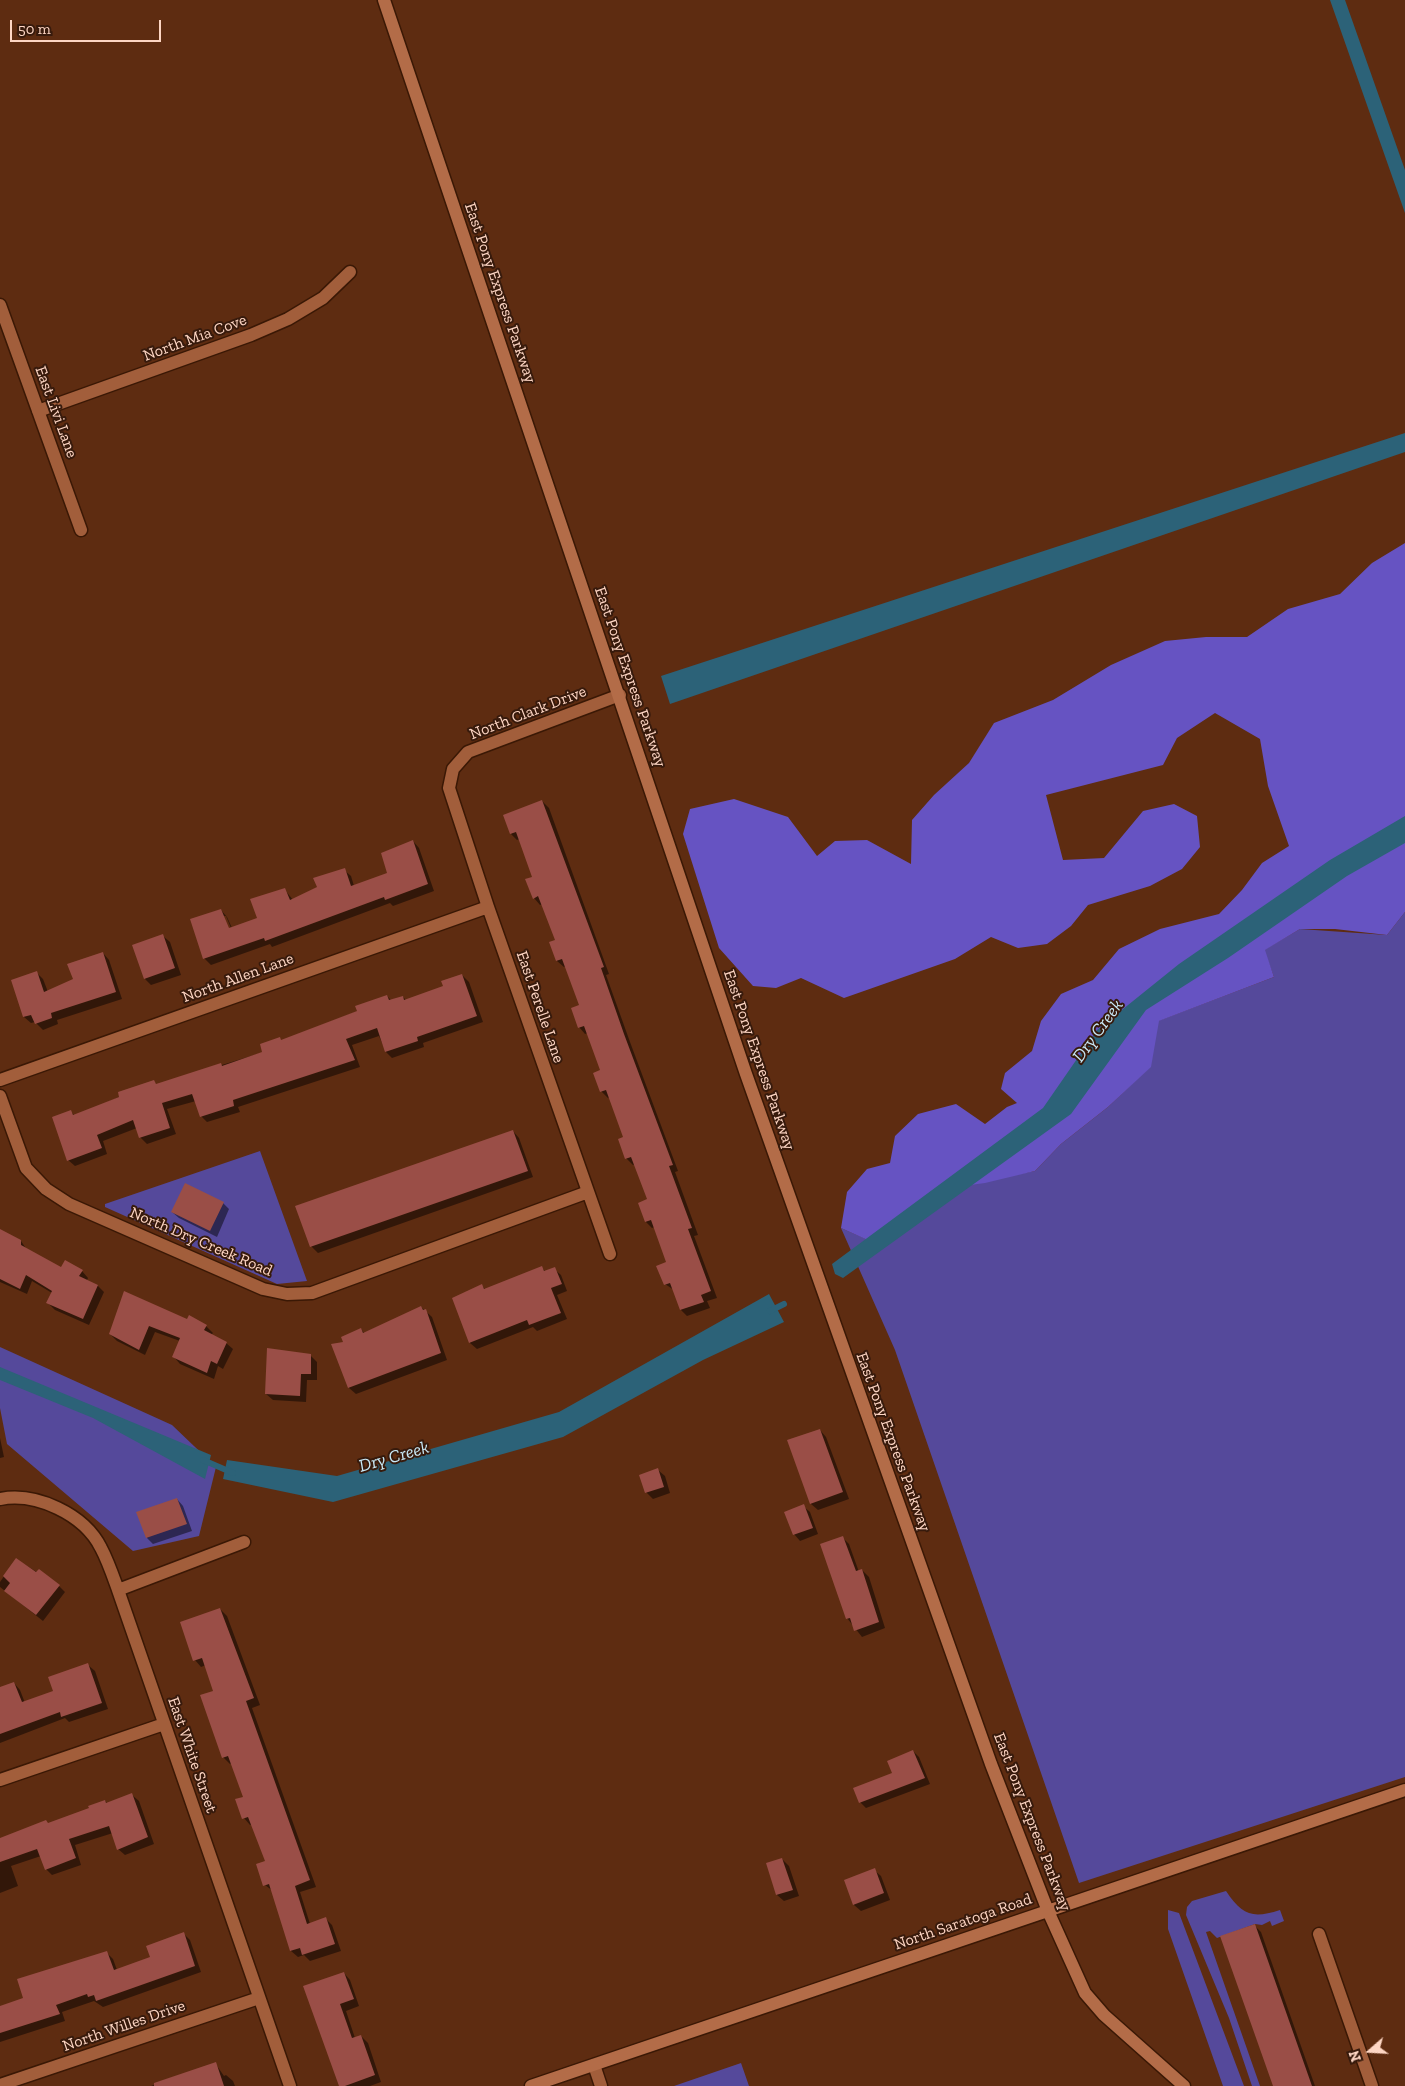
<!DOCTYPE html>
<html>
<head>
<meta charset="utf-8">
<style>
  body { margin:0 }
  #map { position:relative; width:1405px; height:2086px; overflow:hidden; background:#5e2c11; font-family:"Zilla Slab",serif }
  canvas { display:block }
  .north { position:absolute; left:1345px; top:2026px; width:50px; height:50px; -webkit-text-stroke:4px #371a0c; paint-order:stroke; rotate:251deg; font-size:14px; font-weight:700; line-height:20px; text-align:center; color:#fed6c4 }
  .north::after { content:''; display:block; margin:auto; width:18px; height:22px; background:#fed6c4; clip-path:polygon(50% 0,100% 100%,50% 72%,0 100%) }
  .scale { position:absolute; left:10px; top:20px; width:151px; height:22px; box-sizing:border-box; border:2px solid #fed6c4; border-top:0; padding-left:6px; font-size:15px; line-height:18px; white-space:nowrap; color:#fed6c4; -webkit-text-stroke:4px #371a0c; paint-order:stroke }
</style>
</head>
<body>
<div id="map">
<canvas width="1405" height="2086"></canvas>
<div class="north">N</div>
<div class="scale">50 m</div>
</div>
<script>
const c = document.querySelector('canvas').getContext('2d');
c.lineJoin = 'round';
function fillPath(path, color) { c.fillStyle = color; c.fill(path, 'evenodd'); }
function trace(path, color, width, dash) { c.strokeStyle = color; c.lineWidth = width; c.lineCap = dash ? 'butt' : 'round'; c.setLineDash(dash || []); c.stroke(path); }
function label(font, color, halo, rows, align = 'center') {
  c.font = font + ' "Zilla Slab",serif'; c.lineWidth = 4; c.setLineDash([]); c.textBaseline = 'middle'; c.strokeStyle = halo; c.fillStyle = color; for (const [text, x, y, turn = 0] of rows) {
    c.save(); c.translate(x, y); c.rotate((+turn || 0) * Math.PI / 180); c.textAlign = isNaN(turn) ? turn : align; if (halo) c.strokeText(text, 0, 0); c.fillText(text, 0, 0); c.restore();
  }
}
const green = new Path2D(`
  M 1405,912 L 1405,1777 L 1079,1883 L 895,1350 L 841,1228 L 873,1242 L 933,1190 L 1035,1171 L 1061,1144 L 1108,1107 L 1150,1067 L 1158,1021 L 1274,977 L 1264,950 L 1300,929 L 1387,935 Z
  M 260,1151 L 307,1281 L 277,1284 L 105,1207 L 105,1204 Z
  M 0,1347 L 172,1425 L 216,1467 L 199,1536 L 133,1551 L 7,1444 L 0,1408 Z
  M 1226,1891 C 1242,1915 1252,1919 1280,1910 L 1284,1921 L 1272,1926 L 1270,1921 L 1262,1925 L 1255,1924 L 1217,1938 L 1210,1931 L 1206,1932 L 1260,2086 L 1252,2086 L 1229,2018 L 1186,1915 L 1187,1907 L 1192,1901 Z
  M 1168,1910 L 1179,1913 L 1244,2086 L 1223,2086 L 1168,1929 Z
  M 741,2063 L 749,2086 L 674,2086 Z`);
const forest = new Path2D(`
  M 1405,543 L 1405,912 L 1387,935 L 1335,929 L 1300,929 L 1265,950 L 1274,977 L 1159,1021 L 1151,1067 L 1108,1107 L 1061,1144 L 1035,1171 L 985,1183 L 933,1190 L 872,1242 L 841,1228 L 847,1192 L 867,1169 L 890,1163 L 895,1136 L 918,1114 L 956,1104 L 985,1124 L 1007,1107 L 1017,1103 L 1001,1089 L 1005,1073 L 1032,1051 L 1041,1021 L 1061,994 L 1093,980 L 1119,949 L 1160,929 L 1219,914 L 1242,890 L 1262,863 L 1289,846 L 1268,786 L 1260,739 L 1215,713 L 1177,738 L 1163,765 L 1046,795 L 1063,860 L 1104,858 L 1143,811 L 1174,804 L 1197,816 L 1200,847 L 1182,869 L 1150,886 L 1088,905 L 1071,926 L 1047,944 L 1018,948 L 991,937 L 955,959 L 844,998 L 801,978 L 776,988 L 753,986 L 719,948 L 683,834 L 690,809 L 734,799 L 788,817 L 817,856 L 835,841 L 867,840 L 911,864 L 912,820 L 934,795 L 969,763 L 994,723 L 1053,700 L 1111,665 L 1165,641 L 1206,637 L 1247,637 L 1288,609 L 1340,594 L 1372,563 Z`);
const water = new Path2D(`
  M 1330,0 L 1345,0 L 1405,170 L 1405,213 Z
  M 1405,433 L 1405,452 L 670,704 L 661,676 Z
  M 1405,816 L 1405,843 L 1347,876 L 1228,958 L 1146,1010 L 1071,1114 L 843,1278 L 835,1274 L 832,1264 L 1043,1108 L 1097,1030 L 1179,964 L 1330,860 Z
  M 769,1294 L 784,1322 L 703,1360 L 563,1437 L 333,1502 L 223,1479 L 227,1460 L 337,1476 L 559,1412 Z
  M 0,1367 L 211,1455 L 205,1479 L 93,1418 L 0,1380 Z`);
const shadow = new Path2D(`
  M 542,801 L 549,808 L 609,974 L 606,975 L 630,1042 L 678,1171 L 675,1172 L 698,1235 L 694,1236 L 717,1298 L 707,1301 L 710,1308 L 687,1316 L 681,1310 L 674,1290 L 665,1284 L 667,1263 L 655,1227 L 652,1228 L 646,1222 L 648,1200 L 635,1164 L 633,1165 L 626,1158 L 624,1138 L 610,1097 L 608,1098 L 601,1091 L 601,1071 L 588,1033 L 585,1034 L 579,1027 L 581,1006 L 566,966 L 564,967 L 557,961 L 556,940 L 543,904 L 540,905 L 534,898 L 534,877 L 520,839 L 517,840 L 511,834 Z
  M 413,841 L 419,848 L 434,891 L 393,906 L 390,903 L 272,947 L 270,944 L 211,965 L 204,958 L 221,910 L 227,917 L 232,928 L 259,919 L 285,890 L 293,900 L 318,887 L 344,870 L 351,876 L 354,886 L 389,874 ZM 223,916 L 226,916 L 233,933 L 230,934 Z
  M 163,936 L 170,942 L 181,975 L 151,985 L 145,979 Z
  M 103,953 L 109,960 L 122,999 L 57,1020 L 58,1024 L 43,1030 L 35,1022 L 31,1023 L 24,1017 L 37,973 L 43,979 L 48,992 L 75,980 Z
  M 462,975 L 469,982 L 483,1022 L 423,1043 L 424,1047 L 392,1058 L 386,1052 L 379,1036 L 352,1045 L 360,1067 L 238,1107 L 240,1112 L 207,1122 L 201,1116 L 196,1101 L 167,1109 L 176,1134 L 147,1144 L 140,1137 L 137,1128 L 103,1141 L 107,1154 L 75,1166 L 68,1160 L 71,1112 L 75,1116 L 154,1082 L 157,1085 L 264,1052 L 281,1041 L 358,1011 L 387,996 L 392,1001 L 403,997 L 406,1000 L 445,987 Z
  M 513,1131 L 519,1138 L 533,1177 L 318,1253 L 311,1246 Z
  M 223,1203 L 229,1209 L 217,1237 L 179,1218 L 172,1212 Z
  M 0,1237 L 21,1241 L 27,1250 L 62,1269 L 82,1271 L 88,1278 L 87,1280 L 98,1286 L 104,1292 L 89,1325 L 55,1310 L 48,1303 L 52,1293 L 32,1281 L 27,1294 L 0,1282 Z
  M 542,1268 L 546,1272 L 554,1269 L 561,1275 L 567,1291 L 557,1295 L 567,1319 L 537,1331 L 533,1327 L 477,1349 L 470,1343 L 453,1299 L 482,1286 L 486,1290 Z
  M 125,1293 L 188,1321 L 206,1326 L 213,1333 L 211,1335 L 226,1343 L 233,1349 L 223,1369 L 218,1366 L 214,1379 L 180,1364 L 174,1357 L 180,1341 L 155,1332 L 145,1355 L 117,1341 L 110,1334 Z
  M 421,1307 L 432,1317 L 447,1360 L 356,1394 L 349,1388 L 333,1345 L 345,1343 L 361,1329 L 364,1333 Z
  M 310,1355 L 317,1362 L 317,1380 L 307,1380 L 306,1402 L 273,1400 L 266,1394 Z
  M 820,1430 L 826,1437 L 849,1499 L 818,1510 L 811,1504 L 789,1441 Z
  M 0,1438 L 4,1457 L 0,1458 Z
  M 658,1470 L 665,1476 L 670,1493 L 653,1499 L 646,1492 Z
  M 177,1499 L 183,1506 L 192,1531 L 153,1544 L 147,1538 L 138,1513 Z
  M 803,1506 L 810,1512 L 818,1534 L 800,1541 L 794,1534 Z
  M 843,1538 L 849,1544 L 859,1572 L 862,1570 L 869,1577 L 885,1628 L 862,1637 L 847,1618 Z
  M 16,1559 L 59,1586 L 65,1592 L 43,1621 L 0,1587 L 0,1582 Z
  M 220,1609 L 227,1616 L 260,1705 L 252,1708 L 316,1887 L 300,1892 L 310,1924 L 326,1919 L 332,1925 L 341,1951 L 310,1961 L 304,1955 L 298,1957 L 291,1951 L 273,1891 L 265,1885 L 266,1862 L 252,1824 L 250,1825 L 244,1818 L 244,1797 L 232,1763 L 230,1764 L 223,1757 L 215,1692 L 206,1665 L 201,1667 L 195,1660 Z
  M 88,1665 L 95,1671 L 108,1709 L 69,1722 L 65,1718 L 0,1743 L 0,1688 L 14,1683 L 20,1690 L 25,1703 L 54,1692 Z
  M 913,1751 L 919,1757 L 930,1784 L 866,1808 L 860,1802 L 893,1774 Z
  M 132,1795 L 139,1801 L 154,1844 L 125,1855 L 118,1849 L 113,1833 L 75,1845 L 81,1865 L 52,1875 L 46,1869 L 41,1856 L 11,1866 L 18,1886 L 0,1893 L 0,1839 L 48,1824 L 90,1809 L 105,1801 L 108,1804 Z
  M 782,1859 L 789,1866 L 799,1896 L 784,1901 L 777,1895 Z
  M 874,1870 L 881,1876 L 890,1900 L 861,1911 L 854,1905 L 845,1881 Z
  M 1254,1925 L 1261,1932 L 1315,2086 L 1274,2086 Z
  M 184,1934 L 190,1940 L 201,1972 L 103,2007 L 94,2001 L 62,2012 L 65,2021 L 0,2042 L 0,2008 L 25,1999 L 106,1952 L 113,1959 L 117,1970 L 151,1958 Z
  M 344,1973 L 350,1980 L 359,2006 L 346,2011 L 355,2038 L 361,2036 L 368,2043 L 381,2082 L 370,2086 L 340,2086 L 305,1987 Z
  M 215,2063 L 224,2076 L 226,2075 L 233,2081 L 235,2086 L 151,2086 Z`);
const stream = new Path2D(`
  M 770,1311 L 784,1304
  M 203,1460 L 233,1473`);
const building = new Path2D(`
  M 542,800 L 604,967 L 601,968 L 624,1034 L 673,1165 L 669,1166 L 692,1228 L 688,1229 L 711,1291 L 701,1295 L 704,1302 L 680,1310 L 670,1283 L 664,1285 L 656,1266 L 666,1262 L 651,1220 L 645,1222 L 638,1203 L 647,1199 L 631,1157 L 625,1159 L 618,1139 L 623,1137 L 606,1090 L 600,1092 L 593,1073 L 600,1070 L 584,1026 L 578,1028 L 571,1008 L 579,1005 L 562,959 L 556,961 L 549,942 L 555,940 L 538,896 L 533,899 L 525,879 L 532,877 L 516,832 L 510,834 L 503,815 Z
  M 413,840 L 428,884 L 385,900 L 384,897 L 265,941 L 264,938 L 203,959 L 190,919 L 221,909 L 229,928 L 257,918 L 250,899 L 285,888 L 290,900 L 317,887 L 313,878 L 345,868 L 351,886 L 387,873 L 381,853 Z
  M 163,934 L 175,968 L 144,979 L 132,945 Z
  M 103,952 L 116,992 L 51,1013 L 52,1018 L 35,1024 L 31,1015 L 23,1017 L 11,980 L 37,971 L 44,992 L 73,979 L 67,964 Z
  M 462,974 L 477,1016 L 417,1037 L 418,1041 L 385,1052 L 377,1028 L 346,1039 L 355,1060 L 233,1100 L 234,1106 L 200,1117 L 192,1094 L 162,1103 L 170,1128 L 139,1138 L 133,1120 L 97,1135 L 102,1148 L 67,1161 L 52,1117 L 71,1110 L 73,1115 L 119,1097 L 118,1092 L 154,1080 L 156,1084 L 221,1063 L 222,1066 L 262,1052 L 260,1044 L 280,1037 L 281,1040 L 357,1011 L 355,1006 L 387,995 L 389,1000 L 403,996 L 404,1000 L 443,986 L 441,981 Z
  M 513,1130 L 528,1171 L 310,1247 L 295,1206 Z
  M 185,1183 L 224,1202 L 210,1231 L 171,1212 Z
  M 0,1229 L 21,1240 L 21,1245 L 61,1267 L 65,1260 L 83,1270 L 79,1276 L 98,1285 L 83,1319 L 46,1303 L 52,1291 L 26,1275 L 20,1289 L 0,1279 Z
  M 542,1266 L 544,1271 L 555,1267 L 562,1284 L 551,1288 L 561,1313 L 529,1325 L 527,1320 L 469,1343 L 452,1298 L 482,1284 L 484,1289 Z
  M 124,1291 L 187,1319 L 189,1315 L 207,1325 L 204,1330 L 227,1342 L 217,1364 L 211,1361 L 207,1373 L 172,1357 L 180,1338 L 149,1326 L 139,1350 L 109,1334 Z
  M 421,1306 L 423,1310 L 426,1309 L 441,1353 L 348,1388 L 331,1344 L 343,1342 L 341,1337 L 361,1328 L 363,1333 Z
  M 267,1348 L 311,1354 L 311,1374 L 301,1374 L 300,1396 L 265,1394 Z
  M 820,1429 L 843,1492 L 810,1504 L 787,1440 Z
  M 658,1468 L 664,1487 L 645,1493 L 639,1475 Z
  M 177,1498 L 187,1524 L 146,1538 L 136,1512 Z
  M 804,1504 L 813,1528 L 793,1535 L 784,1512 Z
  M 843,1536 L 856,1571 L 862,1569 L 879,1622 L 854,1631 L 850,1618 L 846,1619 L 820,1544 Z
  M 16,1558 L 36,1572 L 39,1569 L 60,1585 L 36,1615 L 4,1591 L 10,1583 L 3,1576 Z
  M 220,1608 L 254,1698 L 246,1701 L 310,1880 L 295,1886 L 307,1924 L 326,1917 L 335,1944 L 302,1955 L 300,1948 L 290,1951 L 269,1884 L 263,1886 L 256,1864 L 265,1861 L 248,1817 L 242,1819 L 235,1799 L 243,1797 L 228,1756 L 222,1758 L 200,1695 L 213,1691 L 202,1658 L 193,1661 L 180,1622 Z
  M 88,1663 L 102,1703 L 61,1717 L 60,1712 L 0,1734 L 0,1687 L 14,1682 L 22,1702 L 53,1691 L 48,1677 Z
  M 913,1750 L 925,1778 L 859,1803 L 853,1788 L 892,1773 L 887,1761 Z
  M 132,1793 L 148,1837 L 117,1850 L 109,1826 L 69,1839 L 76,1858 L 45,1870 L 37,1849 L 0,1862 L 0,1838 L 46,1820 L 48,1823 L 89,1808 L 88,1806 L 105,1800 L 106,1803 Z
  M 782,1858 L 793,1890 L 776,1895 L 766,1863 Z
  M 875,1868 L 884,1893 L 853,1905 L 844,1880 Z
  M 1255,1924 L 1312,2086 L 1273,2086 L 1220,1936 Z
  M 184,1932 L 195,1966 L 96,2001 L 94,1995 L 88,1997 L 87,1994 L 56,2005 L 60,2014 L 0,2033 L 0,2006 L 23,1998 L 17,1979 L 107,1951 L 114,1970 L 150,1957 L 146,1946 Z
  M 344,1972 L 354,1999 L 340,2004 L 352,2038 L 361,2035 L 375,2075 L 345,2086 L 339,2086 L 303,1986 Z
  M 216,2062 L 224,2086 L 154,2086 L 154,2083 Z`);
const street = new Path2D(`
  M 0,305 L 81,530
  M 38,411 L 251,335 L 288,319 L 323,298 L 350,272
  M 0,1080 L 488,907
  M 0,1096 L 26,1168 L 46,1189 L 69,1204 L 263,1289 L 287,1294 L 312,1293 L 588,1192
  M 610,1254 L 488,907 L 449,788 L 453,769 L 468,752 L 620,695
  M 0,1499 C 36,1492 84,1514 101,1548 C 108,1561 113,1576 118,1590 L 290,2086
  M 118,1590 L 244,1542
  M 0,1780 L 164,1724
  M 1319,1934 L 1372,2086
  M 594,2065 L 601,2086
  M 0,2085 L 259,1998`);
const secondary = new Path2D(`
  M 384,0 L 746,1074 L 991,1764 L 1048,1911 L 1085,1993 L 1104,2015 L 1184,2086
  M 531,2086 L 1405,1790`);
const streetNames = [
  ["East Pony Express Parkway",500,293,71],
  ["North Mia Cove",195,338,-20],
  ["East Livi Lane",56,412,70],
  ["East Pony Express Parkway",630,677,71],
  ["North Clark Drive",528,713,-21],
  ["North Allen Lane",238,978,-20],
  ["East Perelle Lane",540,1007,71],
  ["East Pony Express Parkway",759,1060,71],
  ["North Dry Creek Road",201,1242,23],
  ["East Pony Express Parkway",893,1442,70],
  ["East White Street",192,1755,71],
  ["East Pony Express Parkway",1032,1822,69],
  ["North Saratoga Road",963,1922,-19],
  ["North Willes Drive",124,2026,-19]
];
const waterNames = [
  ["Dry Creek",1098,1031,-54],
  ["Dry Creek",394,1457,-16]
];
fillPath(green, '#55499b');
fillPath(forest, '#6653c2');
fillPath(water, '#2c6278');
fillPath(shadow, '#0007');
trace(stream, '#2c6278', 6);
fillPath(building, '#9a4e47');
trace(street, '#3a1805', 15);
trace(secondary, '#3a1805', 15);
trace(street, '#a25e3b', 12);
trace(secondary, '#b36c48', 12);
label('16px', '#fed6c4', '#371a0c', streetNames);
label('italic 18px', '#c9eaf8', '#371a0c', waterNames);
</script>
</body>
</html>
